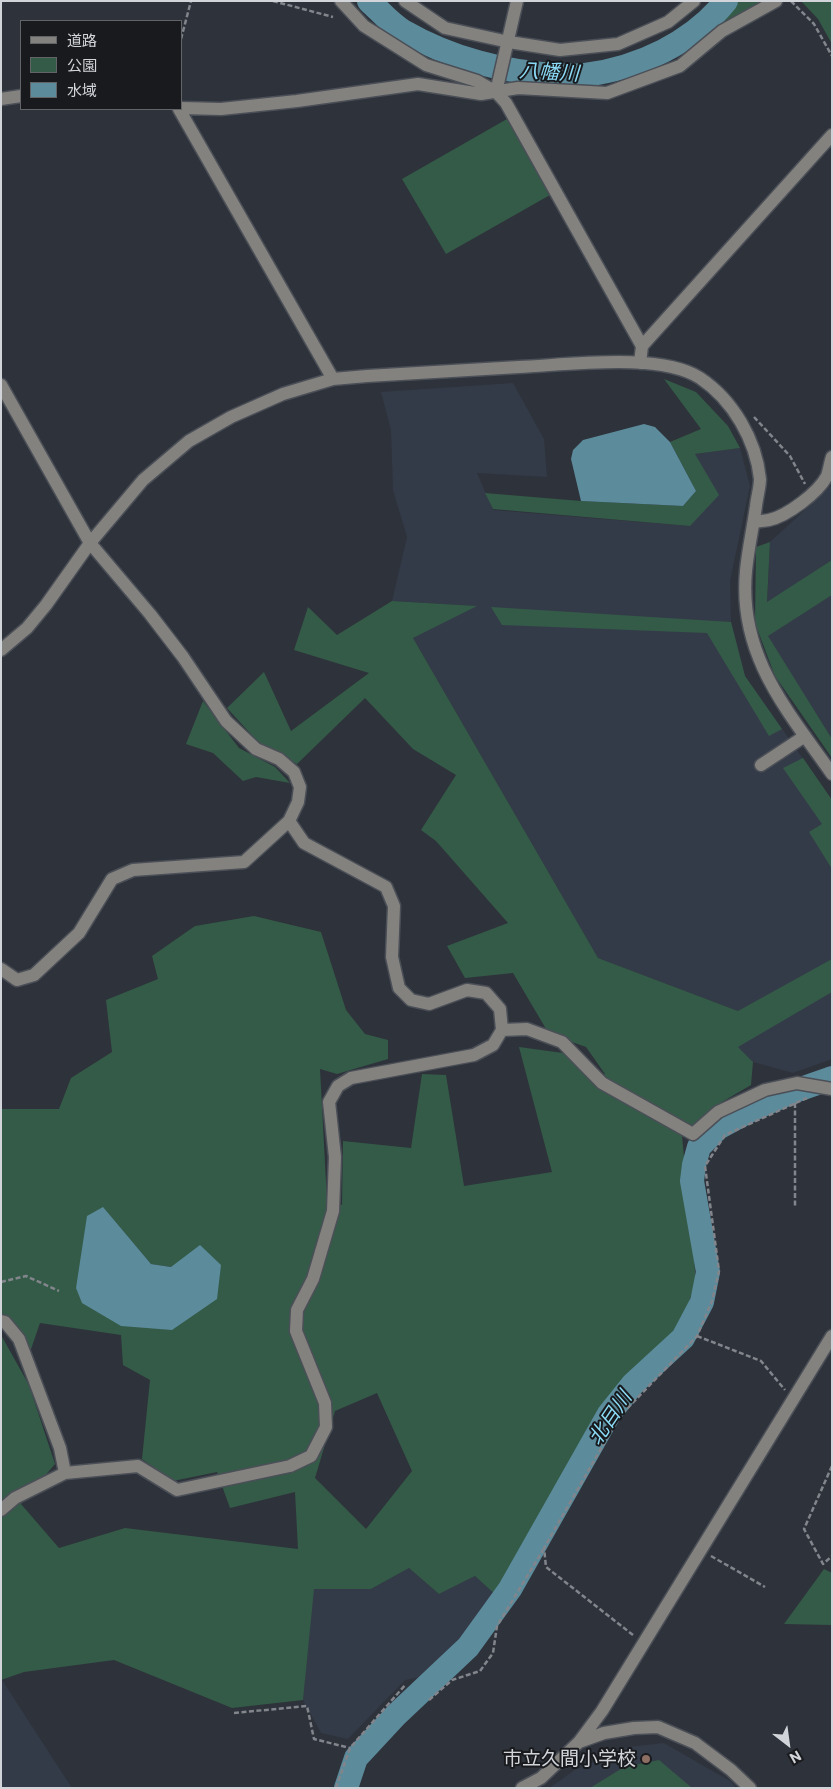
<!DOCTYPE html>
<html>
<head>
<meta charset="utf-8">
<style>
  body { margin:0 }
  #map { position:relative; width:833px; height:1789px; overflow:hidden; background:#2e323a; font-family:Commissioner,"Noto Sans JP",sans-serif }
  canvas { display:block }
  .frame { position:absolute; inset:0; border:2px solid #d1d4d9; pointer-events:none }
  .legend { position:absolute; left:20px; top:20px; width:162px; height:90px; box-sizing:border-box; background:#181a1d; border:1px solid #626468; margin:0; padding:6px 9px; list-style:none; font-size:15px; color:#d1d4d9 }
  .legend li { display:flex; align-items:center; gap:10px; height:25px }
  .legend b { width:25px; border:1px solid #626468 }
  .north { position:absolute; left:763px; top:1719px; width:50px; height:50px; -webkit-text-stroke:4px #181a1d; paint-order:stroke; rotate:150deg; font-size:14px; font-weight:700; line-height:20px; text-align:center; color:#d1d4d9 }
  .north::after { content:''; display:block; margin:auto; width:18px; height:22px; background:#d1d4d9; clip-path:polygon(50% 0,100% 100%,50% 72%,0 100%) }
</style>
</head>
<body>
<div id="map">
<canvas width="833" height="1789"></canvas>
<div class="frame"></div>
<ul class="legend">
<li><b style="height:6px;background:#83827e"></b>道路</li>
<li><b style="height:14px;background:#345b48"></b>公園</li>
<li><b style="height:14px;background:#5c8b9c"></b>水域</li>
</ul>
<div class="north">N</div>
</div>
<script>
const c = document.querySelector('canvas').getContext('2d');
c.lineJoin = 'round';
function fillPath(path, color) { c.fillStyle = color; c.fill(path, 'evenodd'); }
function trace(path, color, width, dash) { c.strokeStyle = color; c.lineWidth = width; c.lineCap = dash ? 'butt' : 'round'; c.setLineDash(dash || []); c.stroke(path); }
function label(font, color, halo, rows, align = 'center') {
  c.font = font + ' Commissioner,"Noto Sans JP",sans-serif'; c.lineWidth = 4; c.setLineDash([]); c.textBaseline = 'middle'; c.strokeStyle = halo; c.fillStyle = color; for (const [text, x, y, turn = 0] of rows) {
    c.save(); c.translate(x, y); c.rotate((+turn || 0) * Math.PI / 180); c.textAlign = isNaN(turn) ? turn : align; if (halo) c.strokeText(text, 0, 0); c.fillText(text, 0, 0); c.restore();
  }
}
const built = new Path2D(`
  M 513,383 L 544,439 L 547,477 L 477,473 L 493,510 L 690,526 L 695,454 L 740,448 L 750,486 L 730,581 L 731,622 L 745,676 L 832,800 L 832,1059 L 793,1073 L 753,1062 L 737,1047 L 738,1011 L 598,958 L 413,638 L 475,606 L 392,601 L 407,537 L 393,490 L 391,430 L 381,392 Z
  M 832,485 L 832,560 L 767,603 L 770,542 Z
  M 832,595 L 832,739 L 767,636 Z
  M 409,1568 L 439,1594 L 475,1576 L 499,1598 L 421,1677 L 405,1680 L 348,1739 L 321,1733 L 303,1700 L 313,1589 L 371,1589 Z
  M 1,1680 L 2,1680 L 72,1788 L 1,1788 Z
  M 664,1743 L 730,1781 L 737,1788 L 549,1788 L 575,1770 L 628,1747 Z`);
const green = new Path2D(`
  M 738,1 L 765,1 L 716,28 Z
  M 801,1 L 832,2 L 832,44 L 818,19 Z
  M 507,119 L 550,195 L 446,254 L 402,179 Z
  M 664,379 L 696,392 L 728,426 L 740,448 L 695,454 L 719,495 L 690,526 L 493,509 L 485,493 L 581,501 L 683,506 L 696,491 L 670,442 L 701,429 Z
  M 770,542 L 767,602 L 832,560 L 832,595 L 768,636 L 832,739 L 832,758 L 775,676 L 755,623 L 756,547 Z
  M 392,601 L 477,606 L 413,638 L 598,958 L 738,1011 L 832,959 L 832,992 L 738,1047 L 753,1062 L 751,1085 L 722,1102 L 682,1136 L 696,1281 L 680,1329 L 628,1382 L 604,1416 L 499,1598 L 475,1576 L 439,1594 L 409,1568 L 371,1589 L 314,1589 L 303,1700 L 232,1708 L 114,1660 L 24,1672 L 1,1680 L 1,1335 L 29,1385 L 55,1464 L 21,1504 L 59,1548 L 125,1528 L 298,1549 L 295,1492 L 230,1508 L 217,1472 L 173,1481 L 142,1459 L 150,1380 L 123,1365 L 121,1335 L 40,1323 L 30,1352 L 1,1316 L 1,1109 L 59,1109 L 71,1078 L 112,1052 L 106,1000 L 158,979 L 152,956 L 195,926 L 254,916 L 321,932 L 346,1010 L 365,1034 L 388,1040 L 388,1059 L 337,1074 L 320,1069 L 327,1201 L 342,1205 L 343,1141 L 411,1148 L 422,1074 L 446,1075 L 464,1186 L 552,1172 L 519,1047 L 563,1053 L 593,1083 L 605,1074 L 586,1047 L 549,1034 L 513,973 L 465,978 L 447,946 L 508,923 L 436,841 L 421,830 L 456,775 L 413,749 L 365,698 L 297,764 L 259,743 L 227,708 L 264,672 L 291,731 L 369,673 L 294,650 L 308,607 L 337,635 ZM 103,1208 L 151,1264 L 171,1267 L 76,1288 ZM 377,1393 L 412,1471 L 366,1529 L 315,1478 L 335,1411 Z
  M 491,607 L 731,622 L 745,676 L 782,729 L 769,736 L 707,633 L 502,625 Z
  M 203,701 L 239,748 L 275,767 L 290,783 L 256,777 L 243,781 L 213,753 L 186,744 Z
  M 803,758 L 832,800 L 832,869 L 809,832 L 822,824 L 783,768 Z
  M 824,1569 L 832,1573 L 832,1625 L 784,1624 Z
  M 659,1760 L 692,1788 L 590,1788 L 624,1767 Z`);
const water = new Path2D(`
  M 644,424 L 655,427 L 670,442 L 696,491 L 683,506 L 581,501 L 571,459 L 573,450 L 583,440 Z
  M 103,1207 L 151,1264 L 171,1267 L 200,1245 L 221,1265 L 217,1299 L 172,1330 L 121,1326 L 82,1303 L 76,1288 L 87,1216 Z`);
const river = new Path2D(`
  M 369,1 C 380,11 391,24 403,31 C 450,58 505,73 559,75 C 567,75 577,76 585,75 C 639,68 692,43 726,1
  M 346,1788 L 356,1758 L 395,1716 L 468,1647 L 510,1589 L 609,1414 L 633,1384 L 683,1338 L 702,1302 L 708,1272 L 692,1181 L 694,1165 L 699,1147 L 718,1128 L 751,1110 L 792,1092 L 832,1078`);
const path = new Path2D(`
  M 273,1 L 333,17
  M 791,1 L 814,24 L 832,56
  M 181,39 L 191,1
  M 754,417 L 790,456 L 805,484
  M 795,1103 L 795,1206
  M 1,1282 L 26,1276 L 59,1291
  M 697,1336 L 761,1361 L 785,1390
  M 832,1466 L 804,1529 L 823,1564 L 832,1556
  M 711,1556 L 765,1587
  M 633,1635 L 546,1567 L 544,1548 L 619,1417 L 697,1336 L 712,1301 L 719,1271 L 705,1166 L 725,1135 L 807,1098
  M 429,1700 L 452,1680 L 480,1671 L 493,1653 L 497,1626 L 543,1550
  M 234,1713 L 307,1706 L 314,1739 L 350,1748
  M 336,1788 L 350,1748 L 406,1684`);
const minor = new Path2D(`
  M 341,1 L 364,26 L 426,65 L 477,81 L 496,92 L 506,103 L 642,346 L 640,363
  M 405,1 L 445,28 L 509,42 L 560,50 L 618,44 L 668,22 L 694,1
  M 496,92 L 517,1
  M 1,99 L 21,96
  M 181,108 L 221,109 L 297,101 L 418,84 L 481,94 L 518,88 L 607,93 L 680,66 L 722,31 L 776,1
  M 179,109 L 333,379
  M 642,346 L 832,135
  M 1,385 L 90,543 L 150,614 L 183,657 L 226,721 L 256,749 L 279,759 L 294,772 L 300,787 L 298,802 L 289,821 L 244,862 L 133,870 L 112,879 L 79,933 L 34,975 L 17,980 L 1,969
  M 754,522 C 759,521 764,521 769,520 C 787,516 818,493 827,476 C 829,470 830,463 832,457
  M 1,650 L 27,628 L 46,605 L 90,543 L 143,480 L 189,441 L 231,417 L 283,394 L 333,379 L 367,376 C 418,373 469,370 519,367 C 567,365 660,352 700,378 C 733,400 756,440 760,479 C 760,487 757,497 756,506 C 753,528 748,549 746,571 C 738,655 787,710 832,774
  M 761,765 L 805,736
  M 502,1030 L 527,1029 L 562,1042 L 602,1083 L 693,1134 L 718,1112 L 765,1090 L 797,1083 L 832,1089
  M 1,1321 L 5,1322 L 19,1339 L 60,1448 L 65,1473
  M 1,1510 L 15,1498 L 65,1473 L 138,1466 L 177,1490 L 290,1466 L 311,1456 L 326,1427 L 325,1403 L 296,1331 L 297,1310 L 313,1279 L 333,1211 L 335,1157 L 329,1102 L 338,1086 L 351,1078 L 474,1055 L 493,1045 L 502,1030 L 500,1009 L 486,993 L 467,990 L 429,1004 L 411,1000 L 399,988 L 392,957 L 394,906 L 386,887 L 304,843 L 289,821
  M 579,1742 L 604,1733 L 634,1728 L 658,1727 L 695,1743 L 731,1770 L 750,1788
  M 522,1788 L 541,1778 L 579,1742 L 602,1711 L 832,1336`);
const markers = [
  [646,1759,5,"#8d6e63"]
];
const poiNames = [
  ["市立久間小学校",636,1759]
];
const waterNames = [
  ["八幡川",549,72,3],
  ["北目川",610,1418,-56]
];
fillPath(built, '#343b48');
fillPath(green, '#345b48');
fillPath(water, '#5c8b9c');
trace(river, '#5c8b9c', 24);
trace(minor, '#4b4f57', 15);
trace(path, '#82858b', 2.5, [5, 2.5]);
trace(minor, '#83827e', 12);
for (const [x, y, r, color] of markers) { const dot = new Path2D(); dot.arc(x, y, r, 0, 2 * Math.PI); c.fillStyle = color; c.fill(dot); trace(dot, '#181a1d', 2); }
label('19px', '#d1d4d9', '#181a1d', poiNames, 'right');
label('italic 20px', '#8bdbf6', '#181a1d', waterNames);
</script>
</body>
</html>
